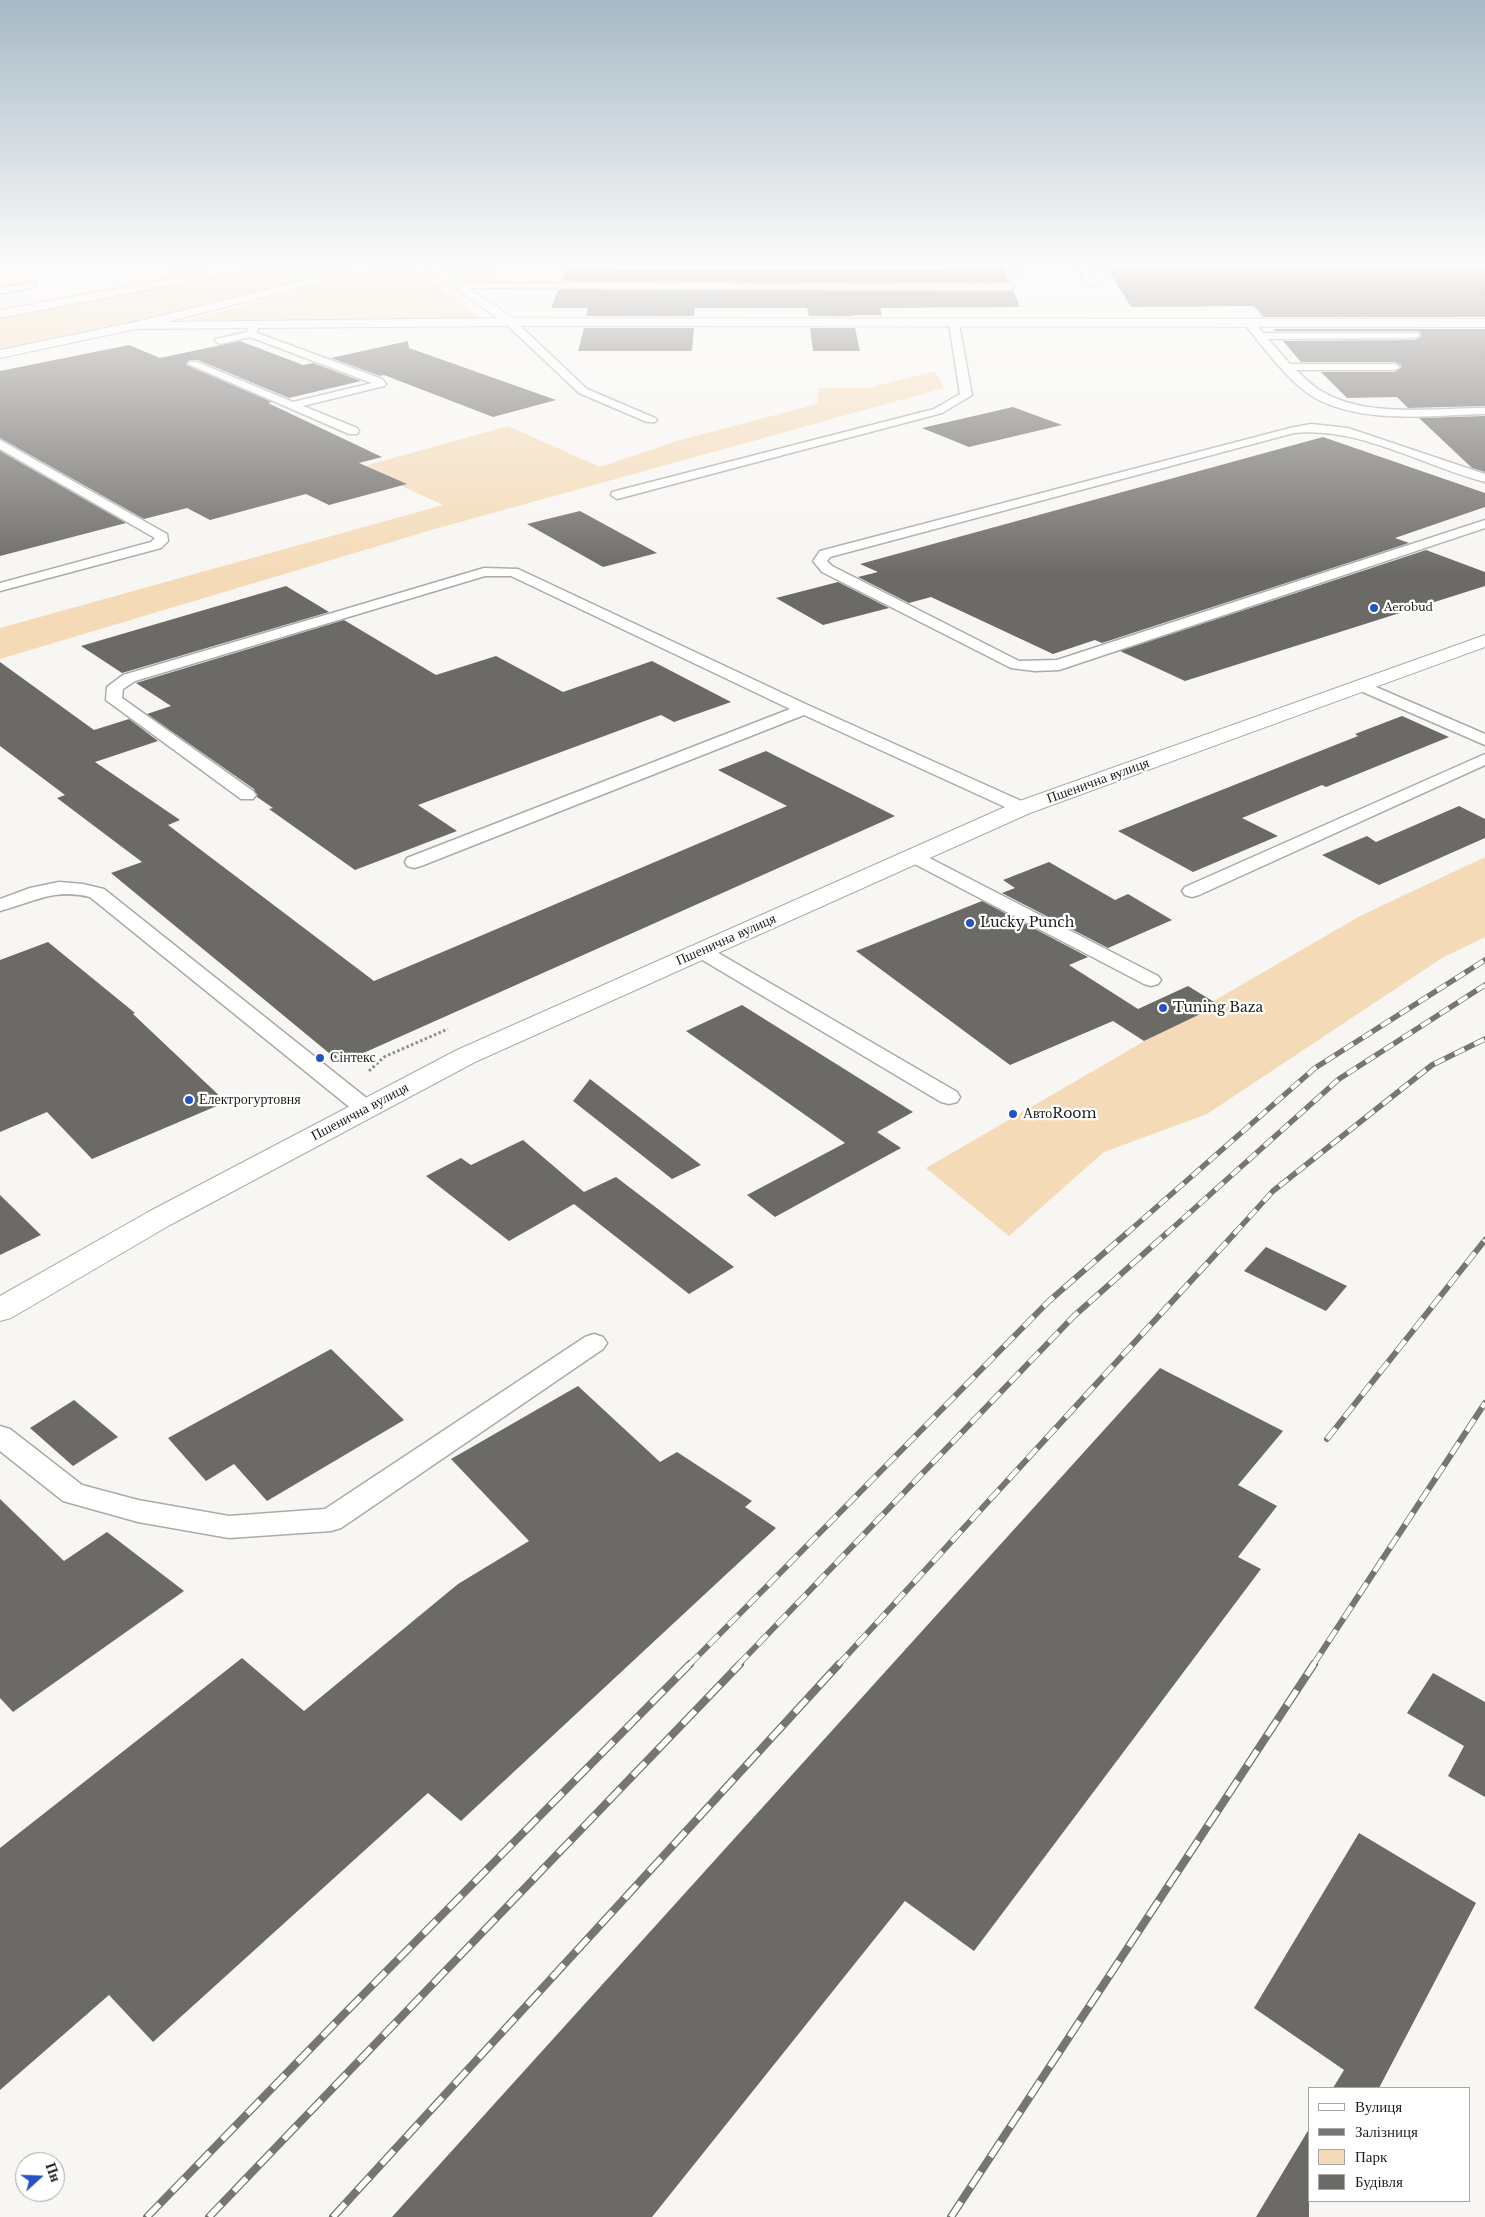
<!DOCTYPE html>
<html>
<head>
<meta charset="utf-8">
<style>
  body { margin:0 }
  #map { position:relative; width:1485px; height:2217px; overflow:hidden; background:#f8f6f3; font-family:"Libre Baskerville",serif }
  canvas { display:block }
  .legend { position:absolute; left:1308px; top:2087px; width:162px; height:115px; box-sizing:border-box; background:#fff; border:1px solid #a5a5a5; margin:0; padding:6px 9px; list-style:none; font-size:15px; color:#1f1e1d }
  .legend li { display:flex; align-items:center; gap:10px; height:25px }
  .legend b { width:25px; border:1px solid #a5a5a5 }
  .north { position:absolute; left:15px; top:2152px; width:50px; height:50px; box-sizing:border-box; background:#fff; border:1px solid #a5a5a5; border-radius:50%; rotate:70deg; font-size:14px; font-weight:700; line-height:20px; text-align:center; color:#1f1e1d }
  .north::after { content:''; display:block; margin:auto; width:18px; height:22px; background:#2554c2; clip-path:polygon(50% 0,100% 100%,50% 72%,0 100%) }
</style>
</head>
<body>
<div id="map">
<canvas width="1485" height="2217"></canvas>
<ul class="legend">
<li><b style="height:6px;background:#fff"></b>Вулиця</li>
<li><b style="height:6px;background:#767573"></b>Залізниця</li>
<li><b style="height:14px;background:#f4dab7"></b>Парк</li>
<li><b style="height:14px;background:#6b6a67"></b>Будівля</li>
</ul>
<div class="north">Пн</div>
</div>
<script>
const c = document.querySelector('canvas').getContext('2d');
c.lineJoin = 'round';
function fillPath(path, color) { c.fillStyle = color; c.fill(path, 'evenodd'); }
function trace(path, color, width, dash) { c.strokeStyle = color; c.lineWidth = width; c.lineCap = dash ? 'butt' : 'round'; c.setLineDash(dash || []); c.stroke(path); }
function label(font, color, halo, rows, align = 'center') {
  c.font = font + ' "Libre Baskerville",serif'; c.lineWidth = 4.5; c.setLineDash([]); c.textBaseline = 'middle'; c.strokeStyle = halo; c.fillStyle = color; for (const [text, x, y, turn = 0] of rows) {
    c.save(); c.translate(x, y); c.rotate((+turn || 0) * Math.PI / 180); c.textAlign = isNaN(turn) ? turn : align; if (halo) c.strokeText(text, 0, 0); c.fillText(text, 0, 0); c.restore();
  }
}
const green = new Path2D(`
  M 169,264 L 226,264 L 178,273 L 173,271 Z
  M 290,264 L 372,264 L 141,323 L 0,349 L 0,318 Z
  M 402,264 L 411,264 L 479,318 L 180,322 Z
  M 437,264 L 498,264 L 489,283 C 462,283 458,279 437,264 Z
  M 935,371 L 944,388 L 435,529 L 0,659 L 0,628 L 443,505 L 361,467 L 508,426 L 600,467 L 680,440 L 817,404 L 819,388 L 868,388 Z
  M 1485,857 L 1485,937 L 1442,958 L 1207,1114 L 1104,1152 L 1009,1236 L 926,1168 L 1360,916 Z`);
const building = new Path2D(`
  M 567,267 L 607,267 L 620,270 L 948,270 L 947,267 L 1003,267 L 1009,282 L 562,281 Z
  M 1108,270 L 1485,270 L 1485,317 L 1263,317 L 1254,306 L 1131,307 Z
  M 558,290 L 1013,290 L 1020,307 L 880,308 L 882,315 L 852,315 L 853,316 L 809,316 L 807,308 L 695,308 L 694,316 L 586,316 L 588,308 L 551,308 Z
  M 584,328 L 694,328 L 692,351 L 578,351 Z
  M 810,328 L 855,328 L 860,351 L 813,351 Z
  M 1273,329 L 1485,329 L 1485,406 L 1408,408 L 1397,397 L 1347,398 L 1321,372 L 1395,372 L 1402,366 L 1395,362 L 1301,362 L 1283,341 L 1415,340 L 1422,336 L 1419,331 L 1275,331 Z
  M 240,341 L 303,365 L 313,363 L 361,381 L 289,398 L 198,360 L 189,360 L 186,365 L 272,402 L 268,403 L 382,457 L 359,463 L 407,484 L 329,505 L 306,494 L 210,520 L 187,508 L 144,519 L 0,438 L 0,371 L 129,345 L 160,358 Z
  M 408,341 L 409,348 L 556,400 L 493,417 L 384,375 L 380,376 L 331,358 Z
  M 1013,407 L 1062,425 L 969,447 L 922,428 Z
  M 1485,416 L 1485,472 L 1472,468 L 1419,418 Z
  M 1323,437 L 1485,493 L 1485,507 L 1395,538 L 1409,543 L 1102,643 L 1095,640 L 1053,654 L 931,597 L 909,603 L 858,577 L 878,572 L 860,564 Z
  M 0,451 L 126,523 L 0,556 Z
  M 580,511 L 657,553 L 603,567 L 527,524 Z
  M 1426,550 L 1485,572 L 1485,586 L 1185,681 L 1120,651 Z
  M 838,582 L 889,608 L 823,625 L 776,598 Z
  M 286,586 L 329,612 L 122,673 L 81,646 Z
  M 344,620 L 436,675 L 496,656 L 563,692 L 652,661 L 731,702 L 674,722 L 661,715 L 418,805 L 457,831 L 355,870 L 269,809 L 273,808 L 257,797 L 254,789 L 147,714 L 171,706 L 136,683 Z
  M 0,662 L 94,730 L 129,719 L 158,741 L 95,762 L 180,820 L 168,825 L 374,981 L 787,806 L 718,770 L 766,751 L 895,816 L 341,1063 L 111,873 L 142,862 L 57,798 L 65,795 L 0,746 Z
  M 1402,716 L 1449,737 L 1326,787 L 1322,785 L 1242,818 L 1278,836 L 1193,872 L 1118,831 L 1358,736 L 1355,734 Z
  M 1459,806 L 1485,819 L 1485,838 L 1379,885 L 1322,855 L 1367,836 L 1376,842 Z
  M 1049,862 L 1115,900 L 1128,894 L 1172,920 L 1108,948 L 1002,893 L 1015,888 L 1003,880 Z
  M 982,901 L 1088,957 L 1069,965 L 1138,1009 L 1188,986 L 1219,1005 L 1144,1041 L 1113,1021 L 1010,1065 L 856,951 Z
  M 48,942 L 135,1013 L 133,1014 L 226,1102 L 92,1159 L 47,1112 L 0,1132 L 0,960 Z
  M 742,1005 L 913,1112 L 877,1132 L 901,1148 L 775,1217 L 747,1195 L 845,1143 L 686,1031 Z
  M 590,1079 L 701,1165 L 672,1179 L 573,1101 Z
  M 523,1140 L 584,1192 L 616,1177 L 734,1267 L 689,1294 L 574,1204 L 509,1241 L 426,1176 L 461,1158 L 471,1165 Z
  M 0,1195 L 41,1235 L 0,1255 Z
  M 1266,1247 L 1347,1286 L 1326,1311 L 1244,1271 Z
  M 331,1349 L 404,1420 L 267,1501 L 234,1464 L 206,1481 L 168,1438 Z
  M 1160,1368 L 1283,1431 L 1238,1485 L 1277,1506 L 1238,1557 L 1261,1569 L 974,1951 L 905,1901 L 652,2217 L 392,2217 Z
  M 578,1386 L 660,1462 L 677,1452 L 752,1501 L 745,1507 L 776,1528 L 461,1821 L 428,1793 L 153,2042 L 109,1995 L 0,2090 L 0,1848 L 242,1658 L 304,1711 L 458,1584 L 529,1541 L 451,1459 Z
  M 74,1400 L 118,1437 L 73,1466 L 30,1428 Z
  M 0,1499 L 64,1561 L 107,1532 L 184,1591 L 13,1712 L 0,1698 Z
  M 1433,1673 L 1485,1702 L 1485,1797 L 1448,1776 L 1464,1746 L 1407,1713 Z
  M 1359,1833 L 1476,1903 L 1379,2088 L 1333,2088 L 1344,2070 L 1254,2008 Z
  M 1309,2129 L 1309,2217 L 1256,2217 Z`);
const path = new Path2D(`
  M 369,1071 L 384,1057 L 448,1029`);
const lane = new Path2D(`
  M 1010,264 L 1018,264 L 1023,274 L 1021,276 L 1015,276 Z
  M 1076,264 L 1485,264 L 1485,268 L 1087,268 L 1096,284 L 1091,287 L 1086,284 Z
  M 31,282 L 36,285 L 34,287 L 0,294 L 0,288 Z
  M 459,283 L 1010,284 L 1015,287 L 1010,290 L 456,288 L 456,284 Z
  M 510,319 L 514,320 L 587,389 L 655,418 L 657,420 L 655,422 L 647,422 L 579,393 L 506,324 L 505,322 Z
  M 254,321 L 259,324 L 257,333 L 382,379 L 386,384 L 384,386 L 303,406 L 357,428 L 359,431 L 357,434 L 349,434 L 188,364 L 189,362 L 197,362 L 293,402 L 372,383 L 250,337 L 220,344 L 215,341 L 216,339 L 247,332 L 249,324 Z
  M 954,321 L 959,324 L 972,395 L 942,413 L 617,499 L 611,495 L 612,492 L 934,409 L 960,394 L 949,324 Z
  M 1250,321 L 1254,322 L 1263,333 L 1419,333 L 1420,335 L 1415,338 L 1268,339 L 1290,364 L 1395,364 L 1400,367 L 1395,370 L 1296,370 C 1305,378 1313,387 1323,392 C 1367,418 1435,408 1485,408 L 1485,414 C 1431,415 1365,425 1315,398 C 1288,382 1266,350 1246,326 L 1246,322 Z
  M 1311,424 L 1348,428 L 1485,474 L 1485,482 C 1423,466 1359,426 1294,433 L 830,557 L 827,561 L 832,566 L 1019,661 L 1057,660 L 1485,520 L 1485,528 L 1059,670 L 1035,671 L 1011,668 L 822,572 L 813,561 L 820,551 L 1290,428 Z
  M 0,440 L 167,534 L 168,541 L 161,548 L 0,591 L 0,583 L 151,542 L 155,538 L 0,449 Z
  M 484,568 L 518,569 L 810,706 L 1028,804 L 1031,808 L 1028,812 L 1022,813 L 1016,812 L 804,715 L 421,866 L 414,868 L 407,866 L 405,862 L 407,858 L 790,709 L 511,576 L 485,576 L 135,681 L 123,689 L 122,698 L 253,791 L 256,795 L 253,799 L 241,799 L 106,700 L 107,687 L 123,675 Z
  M 1362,681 L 1485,734 L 1485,745 L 1356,689 L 1354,686 L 1356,683 Z
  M 1485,754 L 1485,765 L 1199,895 L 1192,897 L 1185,895 L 1182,891 L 1185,887 Z
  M 914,850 L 1158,976 L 1161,980 L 1158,984 L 1151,986 L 1144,984 L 907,860 L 905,856 L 907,852 Z
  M 59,882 L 83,884 L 104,889 L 374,1104 L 377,1109 L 374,1114 L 366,1116 L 358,1114 L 90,897 C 54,888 34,902 0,911 L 0,899 L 30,888 Z
  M 701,945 L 708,947 L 957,1092 L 960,1097 L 957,1102 L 949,1104 L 941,1102 L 694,955 L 691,951 L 694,947 Z
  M 594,1334 L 603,1337 L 607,1343 L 603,1349 L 341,1528 L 331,1531 L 229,1538 L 138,1522 L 63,1501 L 0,1451 L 0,1426 L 10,1429 L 82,1485 L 138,1500 L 229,1516 L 325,1509 L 585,1337 Z`);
const street = new Path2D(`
  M 1485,635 L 1485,647 L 1030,813 L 475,1062 L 170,1225 L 11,1318 L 0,1321 L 0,1296 L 150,1211 L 457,1050 L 1014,803 Z`);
const secondary = new Path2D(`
  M 248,264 L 271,264 L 265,267 L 0,318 L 0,310 Z
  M 369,264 L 388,264 L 386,266 L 167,322 L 497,318 L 421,264 L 434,264 L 513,318 L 1485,319 L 1485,327 L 510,326 L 136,329 L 0,358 L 0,350 L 144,320 Z`);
const railFar2 = new Path2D(`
  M 1126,1234 L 1315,1068 L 1485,960
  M 1166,1234 L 1339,1079 L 1485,985
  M 1234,1234 L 1273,1191 L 1432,1065 L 1485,1039`);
const railFar1 = new Path2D(`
  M 1327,1439 L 1485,1240
  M 689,1665 L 1049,1301 L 1127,1233
  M 738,1665 L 1074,1316 L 1167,1233
  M 838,1665 L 1235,1233
  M 1313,1665 L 1485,1403`);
const rail = new Path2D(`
  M 147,2217 L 345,2013 L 690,1664
  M 209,2217 L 740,1664
  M 333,2217 L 839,1664
  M 951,2217 L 1314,1664`);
const markers = [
  [1374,608,5,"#2554c2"],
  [970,923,5,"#2554c2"],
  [1163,1008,5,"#2554c2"],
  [320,1058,5,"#2554c2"],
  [189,1100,5,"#2554c2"],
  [1013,1114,5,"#2554c2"]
];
const farPoinames = [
  ["Aerobud",1384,608]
];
const streetNames = [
  ["Пшенична вулиця",1098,781,-20],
  ["Пшенична вулиця",726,940,-24],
  ["Пшенична вулиця",360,1112,-28]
];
const poiNames = [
  ["Lucky Punch",980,923],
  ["Tuning Baza",1173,1008],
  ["Сінтекс",330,1058],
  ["Електрогуртовня",199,1100],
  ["АвтоRoom",1023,1114]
];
fillPath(green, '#f4dab7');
fillPath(building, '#6b6a67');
trace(lane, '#acaaa7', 3);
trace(street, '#acaaa7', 2);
trace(secondary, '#acaaa7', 2);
trace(path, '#8f8e8c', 3, [2.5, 2.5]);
fillPath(lane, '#fff');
fillPath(street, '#fff');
fillPath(secondary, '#fff');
trace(railFar2, '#767573', 5.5);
trace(railFar1, '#767573', 6);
trace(rail, '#767573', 8);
trace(railFar2, '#fff', 4, [11]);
trace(railFar1, '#fff', 4.5, [14]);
trace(rail, '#fff', 5.5, [18]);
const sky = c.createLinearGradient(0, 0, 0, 574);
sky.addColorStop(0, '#a6b9c5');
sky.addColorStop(0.46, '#fcfbfa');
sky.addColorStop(1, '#fcfbfa00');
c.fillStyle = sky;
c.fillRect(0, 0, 1485, 574);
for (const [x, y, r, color] of markers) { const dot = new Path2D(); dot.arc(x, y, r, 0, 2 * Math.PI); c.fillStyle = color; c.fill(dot); trace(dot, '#fff', 2); }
label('11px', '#1f1e1d', '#fff', farPoinames, 'left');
label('14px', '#1f1e1d', '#fff', streetNames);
label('14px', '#1f1e1d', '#fff', poiNames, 'left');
</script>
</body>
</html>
